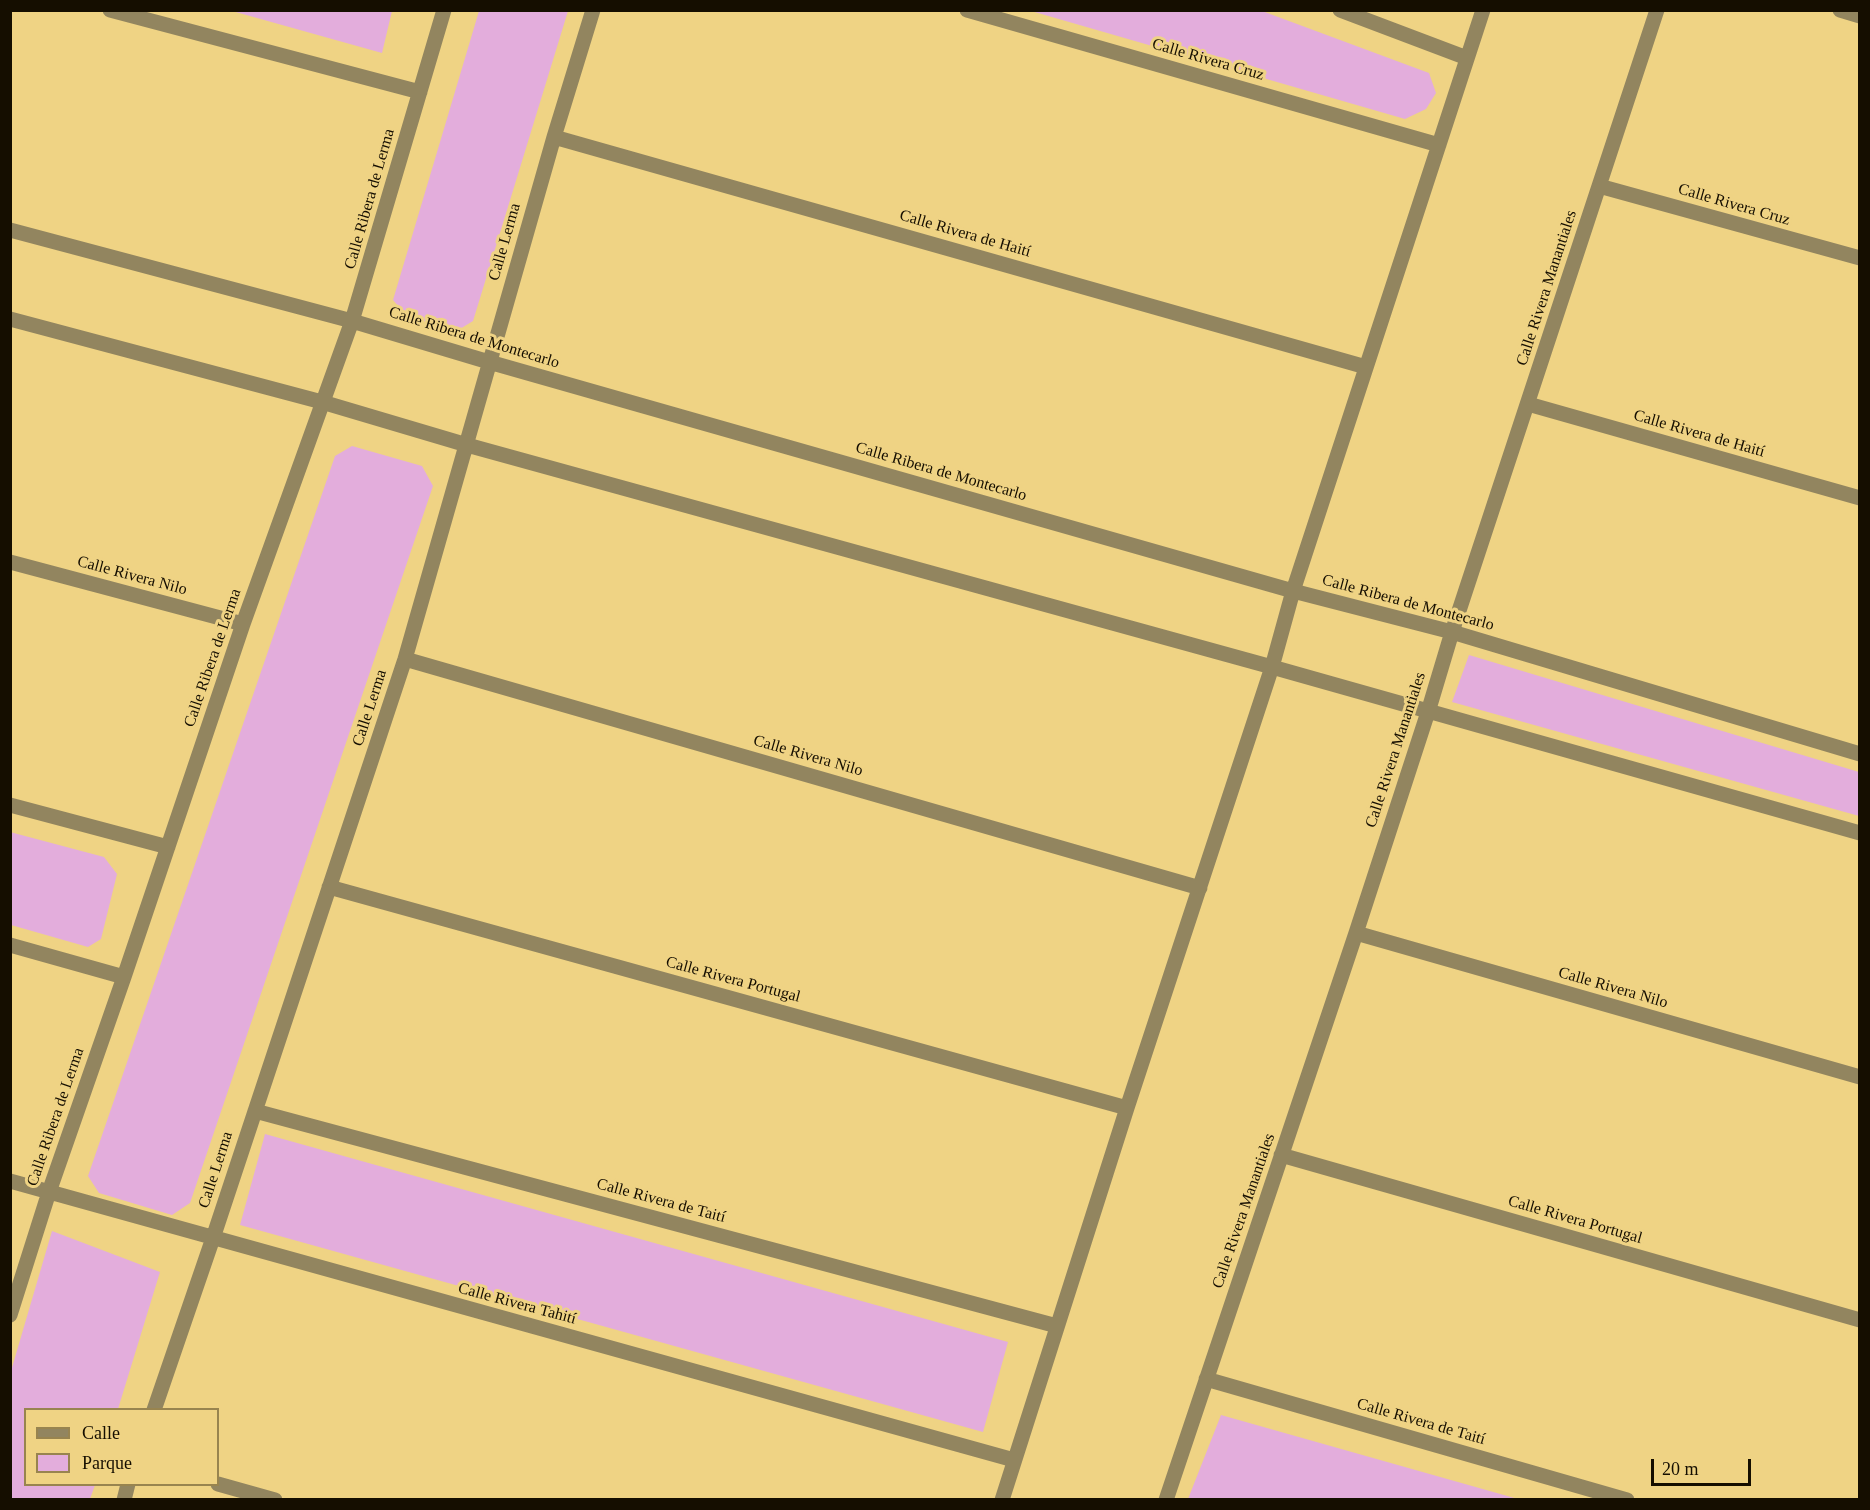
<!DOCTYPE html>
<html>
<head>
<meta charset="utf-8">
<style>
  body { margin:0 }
  #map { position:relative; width:1870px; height:1510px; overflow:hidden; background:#efd384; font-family:"Times New Roman",serif }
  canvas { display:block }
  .frame { position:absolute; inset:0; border:12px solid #150e00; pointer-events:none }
  .legend { position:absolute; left:24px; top:1408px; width:195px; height:78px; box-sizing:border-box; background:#efd384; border:2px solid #98844f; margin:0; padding:8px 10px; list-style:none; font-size:18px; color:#150e00 }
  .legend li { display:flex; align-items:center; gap:12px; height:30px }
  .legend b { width:30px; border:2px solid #98844f }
  .scale { position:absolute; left:1651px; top:1459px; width:100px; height:27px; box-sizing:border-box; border:3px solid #150e00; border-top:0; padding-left:8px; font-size:18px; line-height:21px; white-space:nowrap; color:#150e00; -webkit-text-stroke:4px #efd384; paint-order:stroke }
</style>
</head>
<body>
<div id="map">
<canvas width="1870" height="1510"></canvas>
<div class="frame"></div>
<ul class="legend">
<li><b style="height:8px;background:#92855f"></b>Calle</li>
<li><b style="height:16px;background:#e3addc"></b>Parque</li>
</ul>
<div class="scale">20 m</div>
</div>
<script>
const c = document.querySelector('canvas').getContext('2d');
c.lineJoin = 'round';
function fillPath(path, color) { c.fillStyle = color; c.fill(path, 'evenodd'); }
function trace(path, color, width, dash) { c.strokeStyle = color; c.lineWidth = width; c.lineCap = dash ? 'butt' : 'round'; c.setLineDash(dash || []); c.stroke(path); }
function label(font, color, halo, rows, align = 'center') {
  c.font = font + ' "Times New Roman",serif'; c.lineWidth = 6; c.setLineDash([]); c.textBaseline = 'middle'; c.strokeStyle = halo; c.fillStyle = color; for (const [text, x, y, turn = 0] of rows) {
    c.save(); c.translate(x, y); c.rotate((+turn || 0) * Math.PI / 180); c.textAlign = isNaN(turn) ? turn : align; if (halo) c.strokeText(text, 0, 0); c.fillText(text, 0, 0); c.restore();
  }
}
const green = new Path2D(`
  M 232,11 L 392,10 L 392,11 L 382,53 Z
  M 479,11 L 568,11 L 473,321 L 455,332 L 406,315 L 393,300 Z
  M 1031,11 L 1262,11 L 1429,73 L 1436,93 L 1426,109 L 1405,119 Z
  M 352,446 L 422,466 L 433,486 L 190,1203 L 172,1215 L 99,1193 L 88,1176 L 335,456 Z
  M 1469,655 L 1859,772 L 1859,816 L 1452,702 Z
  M 10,832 L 104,857 L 117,874 L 101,939 L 88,947 L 11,925 Z
  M 265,1134 L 1008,1342 L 983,1432 L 240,1225 Z
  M 52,1231 L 160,1272 L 118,1409 L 26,1410 L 26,1484 L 95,1485 L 90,1499 L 11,1499 L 11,1371 Z
  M 1221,1415 L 1518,1499 L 1188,1499 Z`);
const minor = new Path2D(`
  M 110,10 L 420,92
  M 967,10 L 1439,145
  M 1340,10 L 1467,58
  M 1840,10 L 1860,16
  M 554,137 L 1366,367
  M 1599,186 L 1860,258
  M 10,230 L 352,321 L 489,362 L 1293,591 L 1452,632 L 1860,754
  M 10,319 L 322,402 L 467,445 L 1272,667 L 1860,833
  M 1528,404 L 1860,498
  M 10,562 L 243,624
  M 405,659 L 1200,888
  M 10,805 L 168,847
  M 329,887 L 1127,1108
  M 1356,933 L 1860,1077
  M 10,945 L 124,977
  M 255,1111 L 1057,1326
  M 1281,1155 L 1860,1320
  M 10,1181 L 1014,1460
  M 10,1315 L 49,1192 L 124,977 L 243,624 L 352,321 L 444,10
  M 1206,1379 L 1627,1500
  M 154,1410 L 213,1238 L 405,659 L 554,137 L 593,10
  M 218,1484 L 275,1500
  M 124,1500 L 128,1484
  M 1002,1500 L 1127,1108 L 1272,667 L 1293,591 L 1483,10
  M 1166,1500 L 1356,933 L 1428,712 L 1452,632 L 1657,10`);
const streetNames = [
  ["Calle Rivera Cruz",1208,60,16],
  ["Calle Ribera de Lerma",370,199,-74],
  ["Calle Rivera Cruz",1734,205,16],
  ["Calle Rivera de Haití",965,234,16],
  ["Calle Lerma",505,242,-74],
  ["Calle Rivera Manantiales",1547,288,-72],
  ["Calle Ribera de Montecarlo",474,338,17],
  ["Calle Rivera de Haití",1699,434,16],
  ["Calle Ribera de Montecarlo",941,472,16],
  ["Calle Rivera Nilo",132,576,15],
  ["Calle Ribera de Montecarlo",1408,603,15],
  ["Calle Ribera de Lerma",213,658,-71],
  ["Calle Lerma",370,708,-72],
  ["Calle Rivera Manantiales",1396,750,-72],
  ["Calle Rivera Nilo",808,756,16],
  ["Calle Rivera Portugal",733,980,15],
  ["Calle Rivera Nilo",1613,988,16],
  ["Calle Ribera de Lerma",56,1117,-71],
  ["Calle Lerma",216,1170,-72],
  ["Calle Rivera de Taití",661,1201,15],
  ["Calle Rivera Manantiales",1244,1211,-71],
  ["Calle Rivera Portugal",1575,1220,16],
  ["Calle Rivera Tahití",517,1304,15],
  ["Calle Rivera de Taití",1421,1422,16]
];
fillPath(green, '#e3addc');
trace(minor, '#92855f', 15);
label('16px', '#150e00', '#efd384', streetNames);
</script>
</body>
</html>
